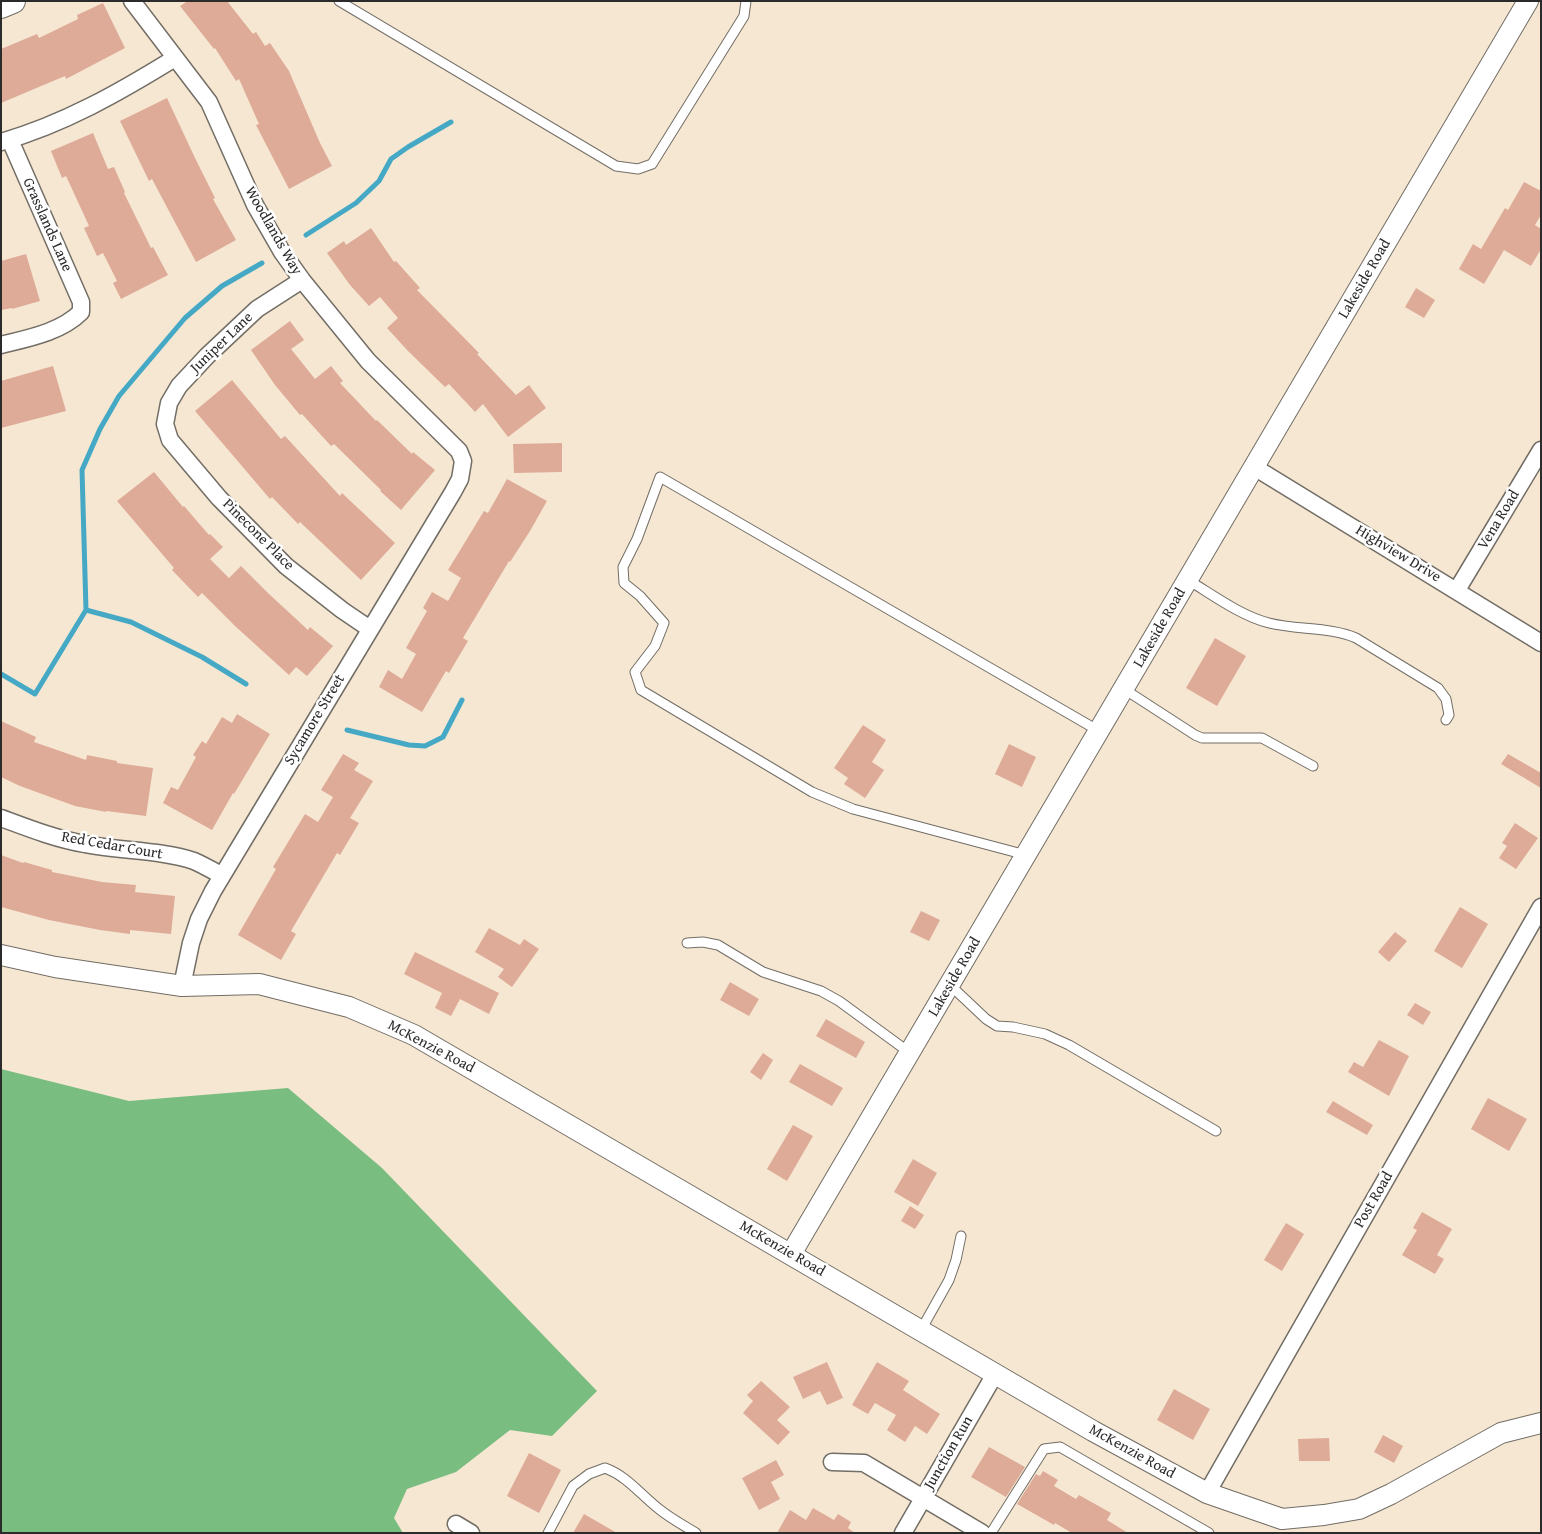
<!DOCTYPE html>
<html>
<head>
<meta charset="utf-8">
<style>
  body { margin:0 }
  #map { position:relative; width:1542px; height:1534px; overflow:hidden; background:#f6e7d2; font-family:"Gentium Book Plus",serif }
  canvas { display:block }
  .frame { position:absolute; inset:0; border:2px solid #2b2b2b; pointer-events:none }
</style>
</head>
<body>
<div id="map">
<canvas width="1542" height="1534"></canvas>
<div class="frame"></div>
</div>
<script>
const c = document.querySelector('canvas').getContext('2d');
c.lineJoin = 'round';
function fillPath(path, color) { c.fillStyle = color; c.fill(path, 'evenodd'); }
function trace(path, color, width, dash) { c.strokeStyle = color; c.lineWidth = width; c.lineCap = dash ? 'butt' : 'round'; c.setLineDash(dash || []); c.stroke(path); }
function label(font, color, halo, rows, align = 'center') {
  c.font = font + ' "Gentium Book Plus",serif'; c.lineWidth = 5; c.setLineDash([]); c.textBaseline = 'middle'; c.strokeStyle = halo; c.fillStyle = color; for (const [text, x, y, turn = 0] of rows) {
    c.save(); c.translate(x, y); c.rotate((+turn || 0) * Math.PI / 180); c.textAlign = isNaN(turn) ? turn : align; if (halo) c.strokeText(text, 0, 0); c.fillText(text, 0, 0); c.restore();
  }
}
const forest = new Path2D(`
  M 1,1069 L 129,1101 L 288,1088 L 382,1168 L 597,1391 L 552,1436 L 510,1430 L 456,1472 L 407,1489 L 394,1518 L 403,1533 L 1,1533 Z`);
const stream = new Path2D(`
  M 306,235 L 356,203 L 379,181 L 391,159 L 408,147 L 451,122
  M 86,610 L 131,622 L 202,657 L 246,684
  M 1,674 L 35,694 L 86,610 L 82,470 L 100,429 L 119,396 L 185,318 L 222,286 L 262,263
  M 347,730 L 409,745 L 425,746 L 443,737 L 462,700`);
const building = new Path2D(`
  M 188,1 L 227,1 L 253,34 L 256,32 L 265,46 L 270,43 L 289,71 L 320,143 L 332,166 L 289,189 L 256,125 L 259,124 L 239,79 L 236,81 L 215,48 L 214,49 L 180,6 Z
  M 103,3 L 125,48 L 66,79 L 65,76 L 1,103 L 1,49 L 37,34 L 39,38 L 78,19 L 77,15 Z
  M 167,98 L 195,158 L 215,198 L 213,199 L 236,240 L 196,262 L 152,179 L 149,181 L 120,121 Z
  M 93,133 L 108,169 L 114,167 L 125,192 L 124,193 L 151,248 L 153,247 L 168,275 L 121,299 L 113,283 L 117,281 L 103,253 L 97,256 L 84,228 L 89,226 L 66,176 L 62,178 L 51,151 Z
  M 1524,182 L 1541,191 L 1541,215 L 1535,225 L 1541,229 L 1541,249 L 1531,266 L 1504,250 L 1484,284 L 1459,269 L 1473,244 L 1481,249 L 1505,208 L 1508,210 Z
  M 371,228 L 394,262 L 396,261 L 420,288 L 417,290 L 479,353 L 477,354 L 516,395 L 529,385 L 546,408 L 508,437 L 483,404 L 475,412 L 449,384 L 445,387 L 408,351 L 387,328 L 398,318 L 380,297 L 369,306 L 350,285 L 327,253 L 344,241 L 346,245 Z
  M 26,254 L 40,301 L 12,309 L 12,308 L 1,310 L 1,261 Z
  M 1416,288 L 1435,300 L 1424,318 L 1405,307 Z
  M 290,321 L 304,340 L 291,349 L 315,379 L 331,366 L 343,381 L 340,383 L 376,421 L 377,420 L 412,454 L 413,452 L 435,470 L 401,510 L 380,491 L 381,490 L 334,444 L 331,446 L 302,414 L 300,415 L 275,385 L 251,350 Z
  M 53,366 L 66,411 L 1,428 L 1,381 Z
  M 232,380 L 281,439 L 285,436 L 340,496 L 342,493 L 395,543 L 361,580 L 300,522 L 298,524 L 272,497 L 270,499 L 195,411 Z
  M 562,443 L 562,472 L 514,473 L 513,444 Z
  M 154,472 L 183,507 L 184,506 L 209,535 L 210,534 L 223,547 L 210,559 L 229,578 L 241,566 L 268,593 L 308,630 L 310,627 L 333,646 L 307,676 L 296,667 L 289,675 L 235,626 L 202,593 L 198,597 L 172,570 L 174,568 L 117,501 Z
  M 507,479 L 547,501 L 530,531 L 510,562 L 509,561 L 463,638 L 468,641 L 449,673 L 446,671 L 422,712 L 379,687 L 388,670 L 402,679 L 416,654 L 406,648 L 427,611 L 423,608 L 432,592 L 448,601 L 461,578 L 448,570 L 484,511 L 488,513 Z
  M 1215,638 L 1246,656 L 1217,706 L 1186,688 Z
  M 237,714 L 270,734 L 234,794 L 233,793 L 212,830 L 163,803 L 171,787 L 178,790 L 196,757 L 193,755 L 202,741 L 206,744 L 222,717 L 232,723 Z
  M 1,721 L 36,737 L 34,742 L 86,760 L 87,755 L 117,761 L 117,763 L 153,768 L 146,816 L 106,811 L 106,812 L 75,806 L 20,786 L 1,777 Z
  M 863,725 L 886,740 L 872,762 L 884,770 L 865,798 L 844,784 L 848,778 L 834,768 Z
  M 1009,744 L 1036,757 L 1022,787 L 995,774 Z
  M 343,754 L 359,763 L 354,770 L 373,781 L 350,818 L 359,823 L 340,855 L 337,853 L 291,931 L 296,934 L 281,960 L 238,935 L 276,869 L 273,867 L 305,814 L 318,822 L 333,797 L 321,790 Z
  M 1508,754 L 1541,773 L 1541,788 L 1501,764 Z
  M 1515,823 L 1538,838 L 1516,869 L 1499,858 L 1507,846 L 1502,843 Z
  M 1,855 L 23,863 L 24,862 L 52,870 L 52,872 L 102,882 L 136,885 L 135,892 L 175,896 L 171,934 L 130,930 L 130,934 L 100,930 L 49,920 L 1,907 Z
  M 1460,907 L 1488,924 L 1462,968 L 1434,951 Z
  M 921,911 L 940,920 L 929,941 L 910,932 Z
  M 489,928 L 520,945 L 524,939 L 539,949 L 512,987 L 498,977 L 504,969 L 475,952 Z
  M 1395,932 L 1407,941 L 1389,962 L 1378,952 Z
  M 415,952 L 499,993 L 489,1014 L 460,999 L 451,1016 L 435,1008 L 442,993 L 404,974 Z
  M 730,982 L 759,999 L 749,1016 L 720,1000 Z
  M 1415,1003 L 1431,1012 L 1423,1025 L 1407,1015 Z
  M 826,1019 L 865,1042 L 856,1058 L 816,1036 Z
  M 1379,1040 L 1409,1056 L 1389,1096 L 1348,1072 L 1354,1062 L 1363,1067 Z
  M 763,1053 L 773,1060 L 761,1080 L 750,1072 Z
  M 800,1064 L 843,1088 L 832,1106 L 789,1082 Z
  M 1488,1098 L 1527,1119 L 1509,1151 L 1471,1129 Z
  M 1333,1101 L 1373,1125 L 1367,1135 L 1326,1112 Z
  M 793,1125 L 813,1136 L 787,1181 L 767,1169 Z
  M 913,1159 L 937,1173 L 918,1206 L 894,1192 Z
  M 910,1206 L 924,1215 L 915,1229 L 901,1221 Z
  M 1422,1212 L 1452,1229 L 1437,1255 L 1444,1259 L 1435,1274 L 1402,1255 L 1417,1230 L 1413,1228 Z
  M 1286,1223 L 1304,1234 L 1282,1271 L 1264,1260 Z
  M 827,1362 L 843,1398 L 827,1405 L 820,1391 L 803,1399 L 793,1377 Z
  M 877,1362 L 909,1381 L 903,1390 L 940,1414 L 927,1434 L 915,1426 L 905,1442 L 887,1430 L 896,1415 L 875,1403 L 868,1414 L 852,1405 Z
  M 761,1381 L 790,1407 L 777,1420 L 790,1432 L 778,1445 L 743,1413 L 753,1401 L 747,1395 Z
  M 1174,1389 L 1210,1409 L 1193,1440 L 1157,1420 Z
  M 1383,1435 L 1403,1446 L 1394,1463 L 1374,1452 Z
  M 1329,1438 L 1330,1461 L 1299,1461 L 1298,1439 Z
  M 989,1447 L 1025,1467 L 1006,1497 L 971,1477 Z
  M 529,1453 L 561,1470 L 539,1513 L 507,1496 Z
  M 776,1460 L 784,1475 L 771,1482 L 780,1499 L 759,1510 L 742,1478 Z
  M 1043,1471 L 1058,1480 L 1054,1486 L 1076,1499 L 1079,1495 L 1111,1513 L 1107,1520 L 1128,1533 L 1072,1533 L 1055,1523 L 1054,1525 L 1017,1504 L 1036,1474 L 1040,1476 Z
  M 813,1508 L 834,1520 L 838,1514 L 851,1522 L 848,1528 L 855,1533 L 777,1533 L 790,1510 L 806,1520 Z
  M 584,1514 L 617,1533 L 573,1533 Z`);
const service = new Path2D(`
  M 339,1 L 616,166 L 638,169 L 652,164 L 744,16 L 746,1
  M 1188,580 C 1213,595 1241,616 1269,623 C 1297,630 1332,627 1356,638 L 1438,688 L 1446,699 L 1449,715 L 1446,720
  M 1124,689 L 1195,735 L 1202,738 L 1262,738 L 1313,766
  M 1026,855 L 853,809 L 812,792 L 641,690 L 635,672 L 655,646 L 664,623 L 640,596 L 624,583 L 623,567 L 637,539 L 660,477 L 1099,731
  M 687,943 L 703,942 L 718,945 L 763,972 L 821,991 L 839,1001 L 910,1053
  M 950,985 L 986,1019 L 997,1026 L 1013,1027 L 1045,1034 L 1069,1045 L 1216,1131
  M 921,1330 L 949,1280 L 956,1260 L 961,1236
  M 548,1533 L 573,1486 L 589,1474 L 605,1468 C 627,1476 641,1495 659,1509 C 670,1518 683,1525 696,1533
  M 991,1533 L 1044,1449 L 1060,1447 L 1209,1533`);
const minor = new Path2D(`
  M 132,1 L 209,102 L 255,205 L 282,252 L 302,280 L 368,361 L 459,451 L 463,461 L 460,479 L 453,492 L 213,891 L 199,919 L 191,943 L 182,986
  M 1,142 C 64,124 120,92 175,58
  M 302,280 L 257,309 L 207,356 L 179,386 L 169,403 L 165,424 L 170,440 L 219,498 L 286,566 L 342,610 L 370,629
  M 1,345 C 29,338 61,332 81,312 L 81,302 L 10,140
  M 1254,467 L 1541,643
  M 1457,590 L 1541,450
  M 1,818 C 28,828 56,839 85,844 C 119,851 162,850 194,861 C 203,865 212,870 221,875
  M 832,1462 L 864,1463 L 982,1533
  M 1207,1493 L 1541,907
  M 456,1524 L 471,1533
  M 903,1533 L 995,1374`);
const tertiary = new Path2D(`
  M 1,955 L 55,967 L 182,986 L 259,984 L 349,1007 L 414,1035 L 1093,1431 L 1207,1493 L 1282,1519 L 1324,1515 L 1359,1509 L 1391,1494 L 1501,1433 L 1541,1423
  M 791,1254 L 1528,1`);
const secondary = new Path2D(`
  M 1,6 L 13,1`);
const streetNames = [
  ["Grasslands Lane",47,225,66],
  ["Woodlands Way",273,231,60],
  ["Lakeside Road",1365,279,-60],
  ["Juniper Lane",222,343,-44],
  ["Vena Road",1499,520,-59],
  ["Pinecone Place",258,535,45],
  ["Highview Drive",1398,554,31],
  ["Lakeside Road",1160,628,-60],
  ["Sycamore Street",315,720,-59],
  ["Red Cedar Court",112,846,10],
  ["Lakeside Road",955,977,-60],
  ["McKenzie Road",431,1047,28],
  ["Post Road",1374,1200,-60],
  ["McKenzie Road",782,1249,30],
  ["McKenzie Road",1132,1452,29],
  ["Junction Run",949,1453,-60]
];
fillPath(forest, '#7abd80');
trace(stream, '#45a9c5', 5);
fillPath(building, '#deab98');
trace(service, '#726d65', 11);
trace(minor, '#726d65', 19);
trace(tertiary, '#726d65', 22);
trace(secondary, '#726d65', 26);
trace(service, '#fff', 9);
trace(minor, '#fff', 16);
trace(tertiary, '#fff', 20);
trace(secondary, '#fff', 24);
label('15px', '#2b2b2b', '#fff', streetNames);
</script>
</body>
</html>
